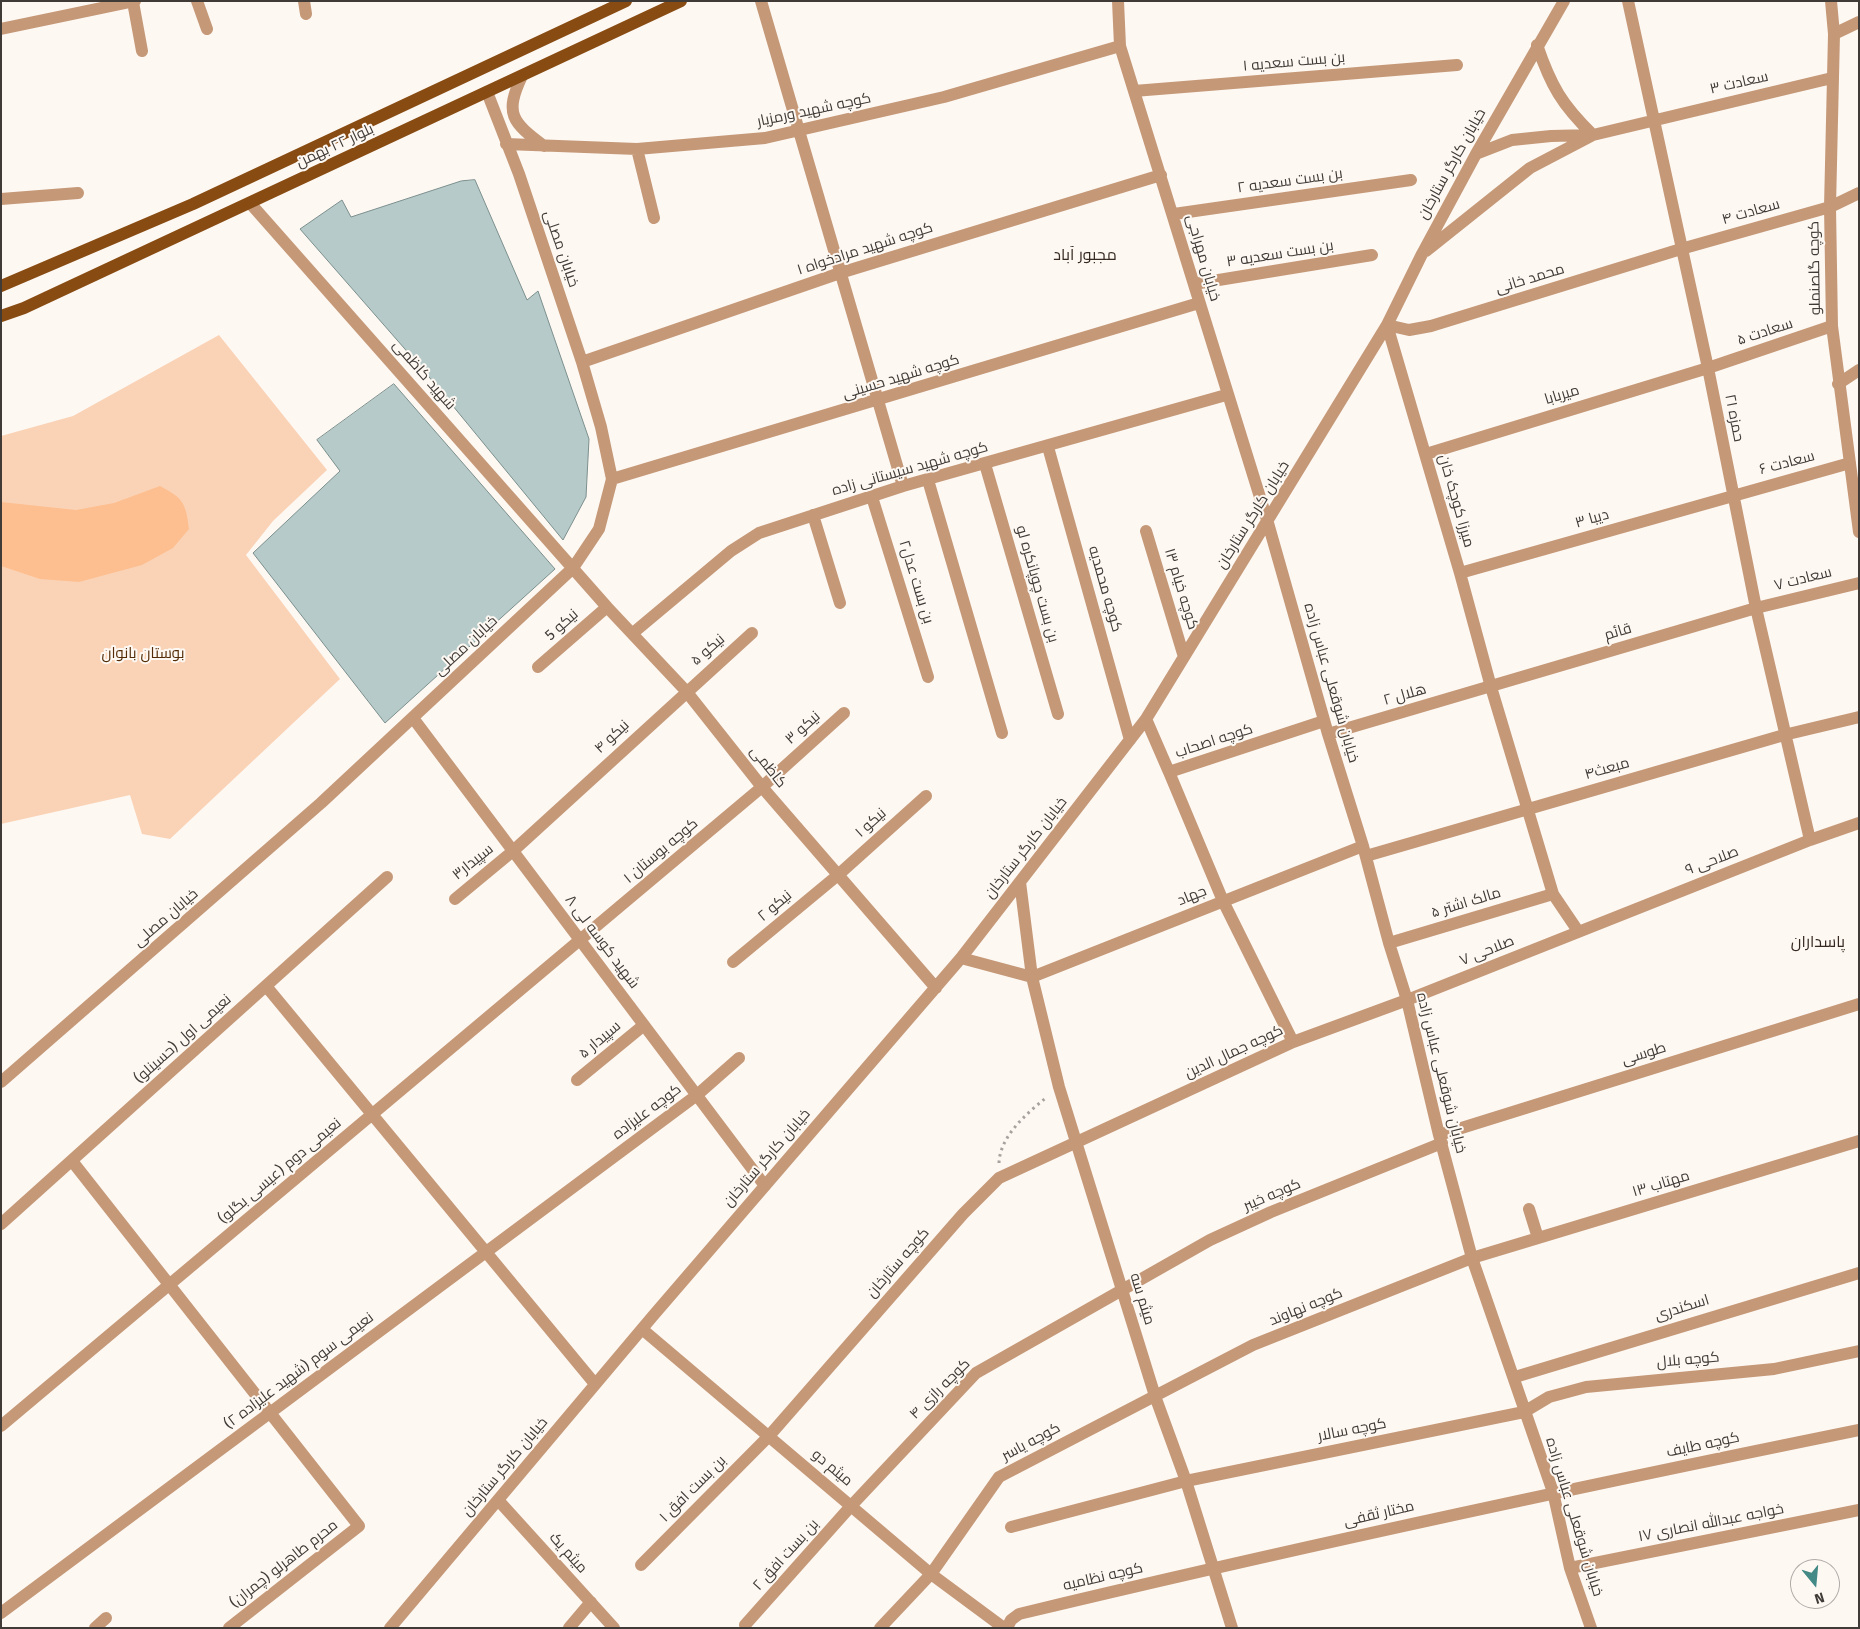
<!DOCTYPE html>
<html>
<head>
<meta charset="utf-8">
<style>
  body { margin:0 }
  #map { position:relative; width:1860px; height:1629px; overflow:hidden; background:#fef8f3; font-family:"Fira Sans",sans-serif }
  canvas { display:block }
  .frame { position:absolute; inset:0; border:2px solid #413b37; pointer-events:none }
  .north { position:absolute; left:1790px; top:1559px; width:50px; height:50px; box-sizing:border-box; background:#fef8f3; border:1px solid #b2aca8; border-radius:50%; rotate:163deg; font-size:14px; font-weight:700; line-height:20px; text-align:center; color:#413b37 }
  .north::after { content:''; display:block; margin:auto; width:18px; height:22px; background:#438a86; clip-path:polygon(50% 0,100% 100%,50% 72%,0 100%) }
</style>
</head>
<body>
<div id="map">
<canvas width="1860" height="1629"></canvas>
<div class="frame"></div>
<div class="north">N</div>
</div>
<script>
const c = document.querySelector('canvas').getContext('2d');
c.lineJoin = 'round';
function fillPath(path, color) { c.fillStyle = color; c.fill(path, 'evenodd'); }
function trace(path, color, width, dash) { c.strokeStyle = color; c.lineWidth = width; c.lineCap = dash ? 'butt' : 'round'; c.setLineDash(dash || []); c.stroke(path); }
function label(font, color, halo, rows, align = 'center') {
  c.font = font + ' "Fira Sans",Cairo,sans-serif'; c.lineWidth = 4; c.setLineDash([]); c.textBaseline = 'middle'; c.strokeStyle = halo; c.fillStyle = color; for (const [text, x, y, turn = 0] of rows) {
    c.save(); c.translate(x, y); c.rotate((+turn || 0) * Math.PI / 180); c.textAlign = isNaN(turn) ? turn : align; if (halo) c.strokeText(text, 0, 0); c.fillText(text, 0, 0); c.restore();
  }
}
const green = new Path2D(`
  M 219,335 L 327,470 L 273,521 L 246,555 L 340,679 L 170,839 L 142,834 L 130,795 L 1,824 L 1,436 L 73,416 Z`);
const water = new Path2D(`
  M 160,486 C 183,498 186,503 189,529 L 173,548 L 142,565 L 79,582 L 40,579 L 1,566 L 1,502 L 76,510 L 114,503 Z`);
const building = new Path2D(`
  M 475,180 L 527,300 L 538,291 L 589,439 L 586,497 L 563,540 L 425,372 L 300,229 L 342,200 L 351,217 L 461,181 Z
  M 394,384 L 555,569 L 385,723 L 253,553 L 340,471 L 317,440 Z`);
const path = new Path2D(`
  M 999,1163 C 1000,1136 1027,1113 1047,1097`);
const minor = new Path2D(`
  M 197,1 L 207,29
  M 304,1 L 306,14
  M 761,1 L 903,486
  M 1118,1 L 1120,46 L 1268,523 L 1328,734 L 1363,846 L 1389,943 L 1407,1000 L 1439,1135 L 1472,1258 L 1553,1492 L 1570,1568 L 1591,1628
  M 1628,1 L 1708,368 L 1756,608 L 1810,840
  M 1831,1 L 1834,34 L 1830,207 L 1832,326 L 1859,532
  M 133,2 L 142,51
  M 1,29 L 135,1
  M 1834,34 L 1859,22
  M 522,76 C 504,114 512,122 544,146
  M 1134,91 L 1457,65
  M 506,144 L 637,149 L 765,138 L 944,97 L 1120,46
  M 637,149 L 654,218
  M 1476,154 L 1512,140 L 1551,136 L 1593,135 C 1562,105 1551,86 1537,45
  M 1,199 L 78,193
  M 250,203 L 607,607 L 686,691 L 762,787 L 936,988
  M 1174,214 L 1411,180
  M 1426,251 L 1530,168 L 1593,135 L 1832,78
  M 1194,284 L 1372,255
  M 582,362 L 840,273 L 1161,175
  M 1838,384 L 1859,370
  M 1048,447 L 1130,740
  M 1426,454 L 1708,368 L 1832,326
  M 985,464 L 1058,714
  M 612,479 L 1199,303
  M 928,480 L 1002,733
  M 872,497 L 928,677
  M 813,515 L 840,603
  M 1146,531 L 1184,657
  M 1460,573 L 1850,463
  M 633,633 L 731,551 L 759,533 L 903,486 L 1226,395
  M 538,667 L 607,607
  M 413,718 L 765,1186
  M 1146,719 L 1169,772 L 1324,721
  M 1328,734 L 1756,608 L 1859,583
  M 1169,772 L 1223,901 L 1293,1042
  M 1366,856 L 1784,735 L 1859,717
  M 1020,882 L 1032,977 L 1059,1087 L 1155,1396 L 1186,1481 L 1232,1628
  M 455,899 L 513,851 L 752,633
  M 1578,931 L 1553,894 L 1491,687 L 1460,573 L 1387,325 L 1409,330 L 1431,326 L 1681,249 L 1830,207 L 1859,193
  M 1389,943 L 1553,894
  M 961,958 L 1032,977
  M 733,962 L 838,875 L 926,796
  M 1032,977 L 1363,846
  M 266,986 L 595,1384
  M 577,1080 L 644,1025
  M 1,1082 L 321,803 L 573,568 L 599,529 L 612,479 L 601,427 L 582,362 L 519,174 L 487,92
  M 1439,1135 L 1859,1004
  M 72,1161 L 359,1526 L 229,1628
  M 1529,1209 L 1538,1238
  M 1,1224 L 387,877
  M 642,1329 L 931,1574 L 1004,1628
  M 1515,1377 L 1859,1273
  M 1,1426 L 762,787 L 844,713
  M 498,1500 L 614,1628
  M 1011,1527 L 1186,1481 L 1524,1412 L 1549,1397 L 1586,1387 L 1774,1369 L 1859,1351
  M 641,1565 L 769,1436 L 963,1214 L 999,1178 L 1293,1042 L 1407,1000 L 1810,840 L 1859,823
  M 1570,1568 L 1859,1510
  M 1,1613 L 697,1095 L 739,1058
  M 745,1625 L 851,1506 L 976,1373 L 1210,1240 L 1271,1212 L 1442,1143
  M 95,1628 L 106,1618
  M 390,1628 L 652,1317 L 961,958 L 1146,719 L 1387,325 L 1422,254 L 1476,154 L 1564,1
  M 569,1628 L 591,1602
  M 880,1628 L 931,1574 L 999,1477 L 1253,1345 L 1472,1258 L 1859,1141
  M 1007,1628 L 1011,1620 L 1019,1614 C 1298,1547 1578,1487 1859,1430`);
const major = new Path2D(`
  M 1,286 L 193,204 L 626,1
  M 1,316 L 24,308 L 681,1`);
const streetNames = [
  ["بن بست سعدیه ۱",1294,62,-5],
  ["سعادت ۳",1739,83,-13],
  ["کوچه شهید ورمزیار",814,110,-12],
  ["بلوار ۲۲ بهمن",335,146,-25],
  ["خیابان کارگر ستارخان",1452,164,-61],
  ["بن بست سعدیه ۲",1290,181,-8],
  ["سعادت ۴",1751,212,-16],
  ["خیابان مصلی",561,249,71],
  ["۱ کوچه شهید مرادخواه",865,249,-18],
  ["بن بست سعدیه ۳",1280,254,-9],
  ["خیابان مهراجی",1203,258,74],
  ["کوچه گلصنملو",1815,268,-91],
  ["محمد خانی",1530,279,-17],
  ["سعادت ۵",1765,332,-18],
  ["شهید کاظمی",424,375,49],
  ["کوچه شهید حسینی",901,377,-17],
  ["میربابا",1562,395,-17],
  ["حمزه ۲۱",1734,418,79],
  ["سعادت ۶",1787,463,-15],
  ["کوچه شهید سیستانی زاده",910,469,-16],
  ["میرزا کوچک خان",1456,501,74],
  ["خیابان کارگر ستارخان",1253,515,-58],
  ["دیبا ۳",1592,519,-16],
  ["سعادت ۷",1803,579,-14],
  ["بن بست عدل۲",916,582,73],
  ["بن بست چوپانکره لو",1037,584,74],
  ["کوچه محمدیه",1105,589,74],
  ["کوچه خیام ۱۳",1181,589,73],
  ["نیکو 5",562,625,-42],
  ["قائم",1618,632,-17],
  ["خیابان مصلی",466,646,-43],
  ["نیکو ۵",708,650,-41],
  ["خیابان شوقعلی عباس زاده",1331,683,74],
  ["هلال ۲",1405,695,-16],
  ["نیکو ۳",803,728,-42],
  ["نیکو ۴",612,737,-43],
  ["کوچه اصحاب",1214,741,-18],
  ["کاظمی",768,767,51],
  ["مبعث۴",1607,769,-16],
  ["نیکو ۱",871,823,-42],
  ["خیابان کارگر ستارخان",1026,848,-52],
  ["کوچه بوستان ۱",661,851,-40],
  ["صلاحی ۹",1712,861,-21],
  ["سپیدار۳",473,862,-39],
  ["جهاد",1192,896,-22],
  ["مالک اشتر ۵",1466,903,-17],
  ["نیکو ۲",775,906,-40],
  ["خیابان مصلی",166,918,-41],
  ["شهید کوسه لی ۸",602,942,53],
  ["صلاحی ۷",1487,951,-22],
  ["نعیمی اول (حسینلو)",183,1039,-42],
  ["سپیدار ۵",600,1040,-40],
  ["کوچه جمال الدین",1234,1052,-25],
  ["طوسی",1644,1054,-17],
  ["خیابان شوقعلی عباس زاده",1441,1073,76],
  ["کوچه علیزاده",647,1112,-37],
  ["خیابان کارگر ستارخان",767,1158,-49],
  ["نعیمی دوم (عیسی بگلو)",280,1171,-40],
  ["مهتاب ۱۳",1661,1184,-17],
  ["کوچه خیبر",1272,1195,-23],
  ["کوچه ستارخان",898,1263,-49],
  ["میثم سه",1142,1299,73],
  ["کوچه نهاوند",1306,1307,-22],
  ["اسکندری",1682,1308,-17],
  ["کوچه بلال",1688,1360,-5],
  ["نعیمی سوم (شهید علیزاده ۲)",299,1371,-37],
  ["کوچه رازی ۴",940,1389,-45],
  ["کوچه سالار",1352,1430,-11],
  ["کوچه یاسر",1031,1442,-28],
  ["کوچه طایف",1703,1445,-12],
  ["خیابان کارگر ستارخان",505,1467,-50],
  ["میثم دو",832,1468,40],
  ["بن بست افق ۱",693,1489,-45],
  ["مختار ثقفی",1379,1514,-13],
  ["خیابان شوقعلی عباس زاده",1574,1517,73],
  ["خواجه عبدالله انصاری ۱۷",1711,1523,-11],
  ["میثم یک",568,1553,48],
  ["بن بست افق ۲",786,1555,-48],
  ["محرم طاهرلو (چمران)",284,1564,-38],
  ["کوچه نظامیه",1103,1577,-13]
];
const parkNames = [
  ["بوستان بانوان",143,654]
];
const neighbourhoodNames = [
  ["مجبور آباد",1085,256],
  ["پاسداران",1818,943]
];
fillPath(green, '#fad3b7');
fillPath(water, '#fdbf90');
fillPath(building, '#b5cac9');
trace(building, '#7b8f8d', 1);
trace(path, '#a8a29e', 3, [2.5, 4]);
trace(minor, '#c59978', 12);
trace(major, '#884c13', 12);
label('15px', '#413b37', '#fef8f3', streetNames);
label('15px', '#532c07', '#fef8f3', parkNames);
label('16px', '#352921', '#fef8f3', neighbourhoodNames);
</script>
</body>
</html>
